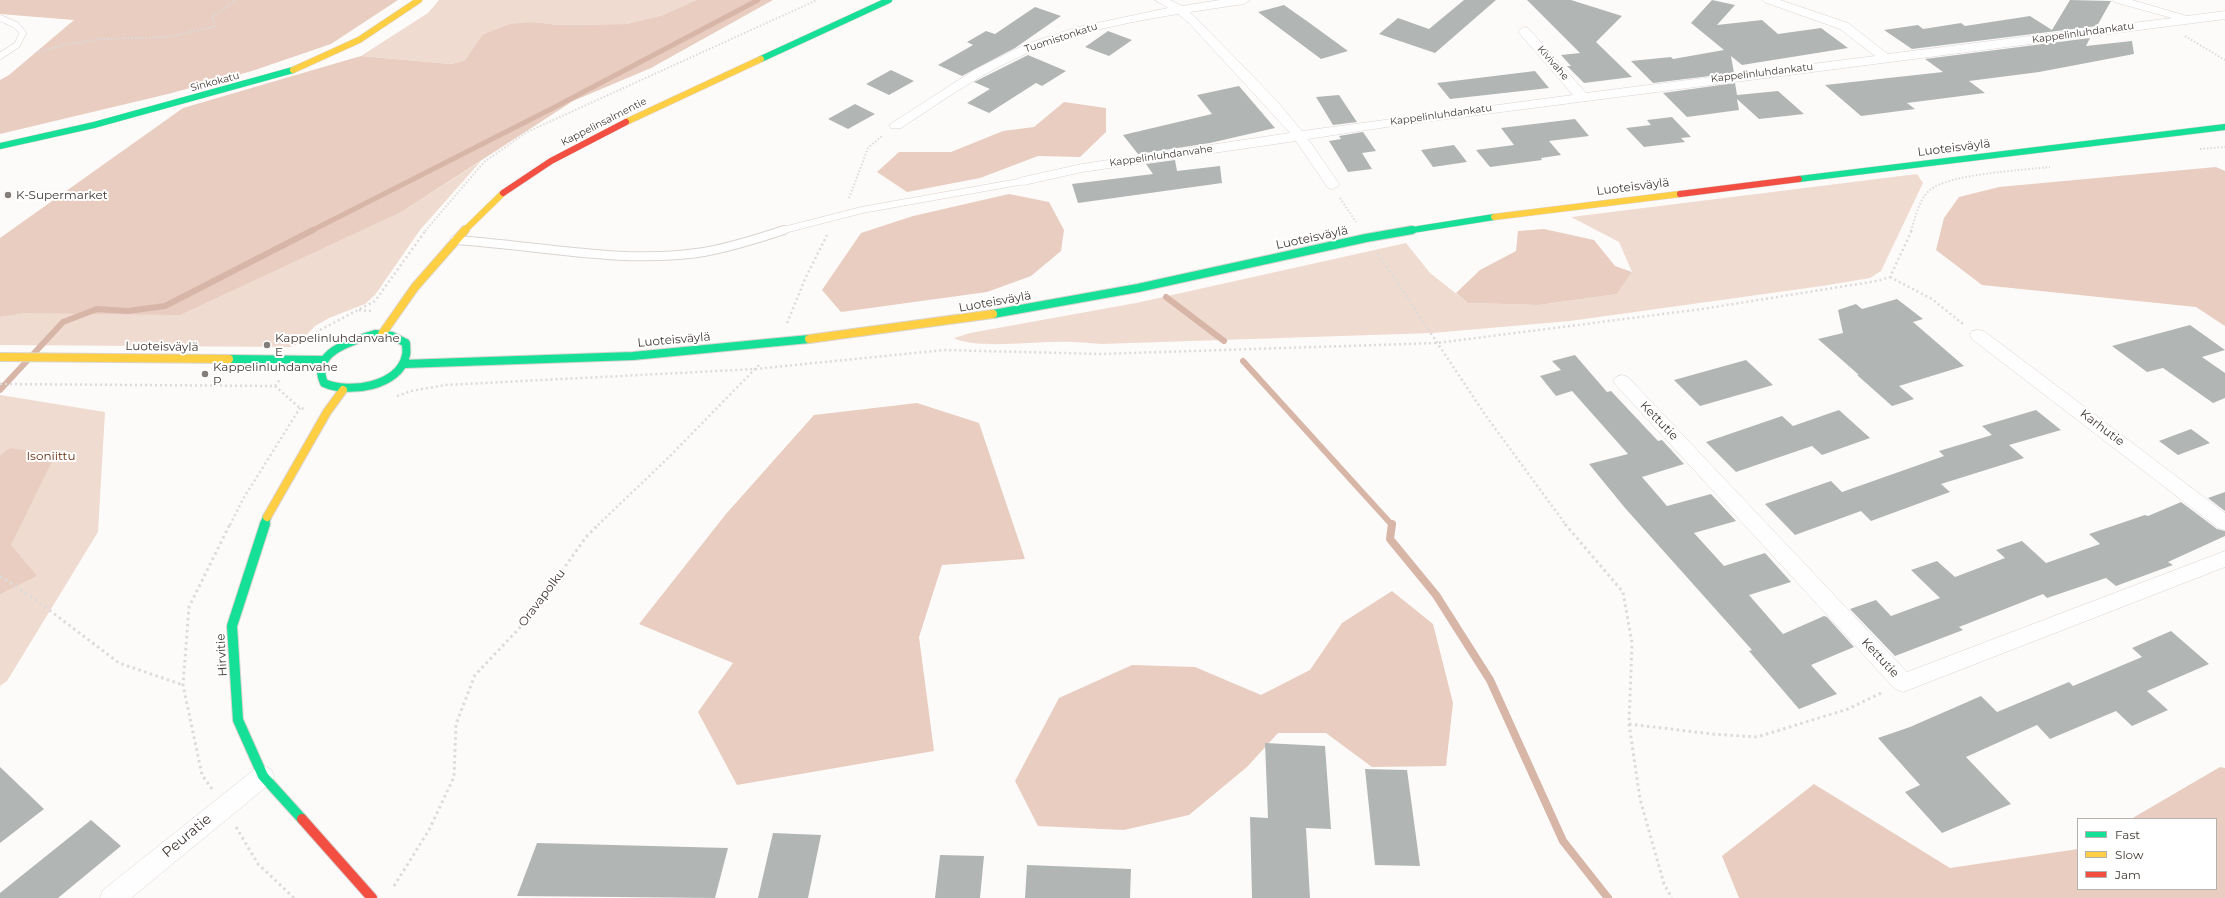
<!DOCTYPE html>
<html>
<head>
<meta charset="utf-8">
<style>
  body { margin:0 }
  #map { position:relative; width:2225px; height:898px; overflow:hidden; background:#fdfbf9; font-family:Montserrat,sans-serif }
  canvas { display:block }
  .legend { position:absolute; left:2077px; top:818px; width:140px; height:72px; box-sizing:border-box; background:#fff; border:1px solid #b4b0ae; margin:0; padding:5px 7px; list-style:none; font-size:12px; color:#433934 }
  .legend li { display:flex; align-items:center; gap:8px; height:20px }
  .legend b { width:20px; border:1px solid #b4b0ae }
</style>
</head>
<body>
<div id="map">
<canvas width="2225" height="898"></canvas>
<ul class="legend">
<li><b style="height:5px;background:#16e098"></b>Fast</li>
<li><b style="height:5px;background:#ffcf43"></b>Slow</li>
<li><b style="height:5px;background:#f24e42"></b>Jam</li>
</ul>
</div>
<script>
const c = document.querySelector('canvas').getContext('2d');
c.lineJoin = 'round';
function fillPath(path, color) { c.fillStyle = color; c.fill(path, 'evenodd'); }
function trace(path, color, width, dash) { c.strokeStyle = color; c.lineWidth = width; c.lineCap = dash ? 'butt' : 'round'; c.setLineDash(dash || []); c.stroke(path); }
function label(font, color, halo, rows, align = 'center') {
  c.font = font + ' Montserrat,sans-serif'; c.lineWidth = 4; c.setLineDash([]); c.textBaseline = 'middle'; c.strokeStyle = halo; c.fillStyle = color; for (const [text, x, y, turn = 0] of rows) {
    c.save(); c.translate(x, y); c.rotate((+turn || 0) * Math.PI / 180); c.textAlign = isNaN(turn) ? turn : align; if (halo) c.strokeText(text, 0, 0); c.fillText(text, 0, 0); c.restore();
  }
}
const green = new Path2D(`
  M 439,0 L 696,0 L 663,15 L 626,24 L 559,25 L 533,22 L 482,35 L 465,60 L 451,64 L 361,56 L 428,13 Z
  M 481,161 L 420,230 L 375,295 L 365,304 L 329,318 L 315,326 L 299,343 L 291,347 L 0,345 L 0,317 L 27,313 L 403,211 Z
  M 1917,174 L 1923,183 L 1881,271 L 1870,278 L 1822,286 L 1570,321 L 1432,333 L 1101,344 C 1086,343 1070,341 1055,342 C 1029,342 975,349 954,338 L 970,333 L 1136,303 L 1406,243 L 1430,273 L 1468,303 L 1539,305 L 1617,294 L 1632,272 L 1619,242 L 1571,217 Z
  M 0,395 L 105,412 L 98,532 L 7,681 L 0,686 Z`);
const forest = new Path2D(`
  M 0,0 L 398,0 L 331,44 L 252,71 L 168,94 L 0,134 L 0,80 L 9,75 L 74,20 L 0,14 Z
  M 696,0 L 773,0 L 651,68 L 573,101 L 403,211 L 180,315 L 27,313 L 0,317 L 0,238 L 183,108 L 361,56 L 451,64 L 465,60 L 482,35 L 510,24 L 533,22 L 559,25 L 626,24 L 663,15 Z
  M 1064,102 L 1106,108 L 1106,132 L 1080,157 L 1038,156 L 980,178 L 907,192 L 877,172 L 899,152 L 951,152 L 1003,131 L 1034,127 Z
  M 2216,167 L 2225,171 L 2225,326 L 2196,307 L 1982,285 L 1936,250 L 1944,218 L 1959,197 L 1999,187 Z
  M 1009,194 L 1049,202 L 1064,230 L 1061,251 L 1031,276 L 987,292 L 841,312 L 822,290 L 861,233 L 913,216 Z
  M 1544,229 L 1594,240 L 1615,266 L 1632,272 L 1617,294 L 1539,305 L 1468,303 L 1456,293 L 1480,270 L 1516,251 L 1518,231 Z
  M 917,403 L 979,423 L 1025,559 L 942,565 L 919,637 L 934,751 L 737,785 L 698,712 L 733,663 L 639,624 L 726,514 L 814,415 Z
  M 10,448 L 55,455 L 11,545 L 37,576 L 0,594 L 0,456 Z
  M 1392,591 L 1433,624 L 1453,703 L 1446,766 L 1372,767 L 1326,733 L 1278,733 L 1247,767 L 1189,815 L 1124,830 L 1038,826 L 1015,781 L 1059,698 L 1132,665 L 1195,667 L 1261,695 L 1310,670 L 1342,623 Z
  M 2220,767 L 2225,768 L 2225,898 L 1739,898 L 1722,856 L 1814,784 L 1950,868 L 2078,849 L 2078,889 L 2216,889 L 2216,819 L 2131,819 Z`);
const streamFar2 = new Path2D(`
  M 311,231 L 553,108 L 758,0`);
const streamFar1 = new Path2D(`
  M 1166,297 L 1224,341
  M 1243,361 L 1392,525
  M 0,390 L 63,322 L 97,309 L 128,311 L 165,306 L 313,230`);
const stream = new Path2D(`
  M 1392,524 L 1390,539 L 1436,595 L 1490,680 L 1563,841 L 1608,898`);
const building = new Path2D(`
  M 1464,0 L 1496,0 L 1435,53 L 1379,34 L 1398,18 L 1429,29 Z
  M 1527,0 L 1571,0 L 1622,16 L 1596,42 L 1632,77 L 1584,83 L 1567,66 L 1571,66 L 1561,55 L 1580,53 Z
  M 1712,0 L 1735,5 L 1717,25 L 1762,20 L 1778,34 L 1821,28 L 1848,48 L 1742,65 L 1731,56 L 1734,73 L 1653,83 L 1631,61 L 1671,57 L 1673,59 L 1724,50 L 1691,23 Z
  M 2070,0 L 2111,1 L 2097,26 L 1912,49 L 1884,30 L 1918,25 L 1923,29 L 1961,23 L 1965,26 L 2030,16 L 2052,30 Z
  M 1284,5 L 1311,24 L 1348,51 L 1321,59 L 1258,12 Z
  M 1035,7 L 1061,16 L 1015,48 L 962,76 L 938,65 L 973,45 L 967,42 L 986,31 L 995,34 Z
  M 1108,31 L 1132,40 L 1109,56 L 1085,47 Z
  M 2090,38 L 2086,46 L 2132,41 L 2134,54 L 2039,72 L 1969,81 L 1985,93 L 1907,103 L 1915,109 L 1861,116 L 1825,85 L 1943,72 L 1925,59 Z
  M 1028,55 L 1066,71 L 1042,86 L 1036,83 L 989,113 L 967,103 L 990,89 L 974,82 Z
  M 891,70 L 914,81 L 889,95 L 866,84 Z
  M 1535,71 L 1549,88 L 1450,99 L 1437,83 Z
  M 1735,83 L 1737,95 L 1778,91 L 1804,114 L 1759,119 L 1737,99 L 1739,110 L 1687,117 L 1663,93 Z
  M 1239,86 L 1275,128 L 1210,143 L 1138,154 L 1123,135 L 1212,114 L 1197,95 Z
  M 1339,95 L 1357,122 L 1333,125 L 1316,97 Z
  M 855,104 L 875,114 L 848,129 L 828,119 Z
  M 1672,117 L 1691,137 L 1681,138 L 1685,142 L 1644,147 L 1626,128 L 1651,125 L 1647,120 Z
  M 1575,119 L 1589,136 L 1549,141 L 1561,155 L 1541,158 L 1542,160 L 1490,167 L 1476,150 L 1514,145 L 1501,128 Z
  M 1363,132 L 1376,151 L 1362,153 L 1372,169 L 1348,172 L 1329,141 L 1341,139 L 1339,136 Z
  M 1454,145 L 1467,162 L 1433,167 L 1421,150 Z
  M 1175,160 L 1177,171 L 1220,166 L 1222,183 L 1078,203 L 1072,184 L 1153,174 L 1146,164 Z
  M 1897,299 L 1923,319 L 1913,322 L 1964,366 L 1899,386 L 1914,399 L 1892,406 L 1857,375 L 1859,375 L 1818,339 L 1843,333 L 1838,310 L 1856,304 L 1862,309 Z
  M 2190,325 L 2225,350 L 2202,357 L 2225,373 L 2225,398 L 2213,403 L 2163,368 L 2147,372 L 2112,346 Z
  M 1575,355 L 1607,392 L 1611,391 L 1658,441 L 1662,440 L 1684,464 L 1642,477 L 1667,506 L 1711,494 L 1736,521 L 1694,533 L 1724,566 L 1765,553 L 1791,582 L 1749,595 L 1783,634 L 1824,616 L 1827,617 L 1854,647 L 1811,665 L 1837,694 L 1799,709 L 1749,651 L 1752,650 L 1625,508 L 1589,464 L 1628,454 L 1572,391 L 1556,396 L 1540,376 L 1561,370 L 1552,361 Z
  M 1746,360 L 1773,385 L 1700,406 L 1674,380 Z
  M 1839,410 L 1870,438 L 1822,455 L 1812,446 L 1736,472 L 1706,442 L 1782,416 L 1793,426 Z
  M 2036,410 L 2061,430 L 2009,445 L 2024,458 L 1941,484 L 1950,492 L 1871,521 L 1861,511 L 1795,535 L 1765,504 L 1831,481 L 1842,492 L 1944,456 L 1939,451 L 1992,435 L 1982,426 Z
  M 2191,429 L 2210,443 L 2178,455 L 2159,441 Z
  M 2225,492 L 2225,511 L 2208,498 Z
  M 2181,502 L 2217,529 L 2225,531 L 2225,536 L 2168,562 L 2173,565 L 2116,586 L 2106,578 L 2047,598 L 2043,594 L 1959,627 L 1963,630 L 1895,656 L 1850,609 L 1876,600 L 1891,616 L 1940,598 L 1911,570 L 1937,561 L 1955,577 L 2005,558 L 1996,550 L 2022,541 L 2046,563 L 2100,544 L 2089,534 L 2145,515 L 2148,516 Z
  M 2171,631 L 2209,664 L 2147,691 L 2168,710 L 2132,726 L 2116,711 L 2050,739 L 2037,725 L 1966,757 L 2011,804 L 1942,833 L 1905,792 L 1920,785 L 1878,738 L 1910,727 L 1981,696 L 1997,712 L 2069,682 L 2073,686 L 2142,657 L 2132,648 Z
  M 1265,743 L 1325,746 L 1331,829 L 1306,828 L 1310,898 L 1252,898 L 1250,817 L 1268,818 Z
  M 0,767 L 44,809 L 0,843 Z
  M 1365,769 L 1407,770 L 1420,866 L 1375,865 Z
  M 91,820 L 121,846 L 58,898 L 0,898 L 0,893 Z
  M 773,833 L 821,835 L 808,898 L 758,898 Z
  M 537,843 L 728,848 L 715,898 L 517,896 Z
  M 940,855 L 984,856 L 980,898 L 935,898 Z
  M 1027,865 L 1131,869 L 1130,898 L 1025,898 Z`);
const pathFar2 = new Path2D(`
  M 2185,36 L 2225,60
  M 35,53 L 64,45 L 100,39 L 169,37 L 215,26 L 212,17 L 236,0
  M 2200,149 L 2225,147
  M 849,198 L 868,148 L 883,135
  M 1340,198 L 1356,222
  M 425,231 L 484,162 L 527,132 L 817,0
  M 1911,231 C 1915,218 1919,199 1930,190 C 1948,174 2024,170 2050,167`);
const pathFar1 = new Path2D(`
  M 1378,254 L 1486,416 L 1566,525
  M 1890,277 L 1932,299 L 1963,324
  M 359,310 L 372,311
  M 787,323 L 805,279 L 827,235
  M 309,340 L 320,330 L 375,301 L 426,230
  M 0,384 L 275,386 L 300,408 L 305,409
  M 275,386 L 281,378
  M 397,396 L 411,391 L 445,385 L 756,369 L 944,350 L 1101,354 L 1437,343 L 1702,309 L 1877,281 L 1890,277 L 1912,230
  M 230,525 L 243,499 L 300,408
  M 598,525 L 667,459 L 760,364`);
const path = new Path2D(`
  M 1565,524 L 1623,592 L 1632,643 L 1629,724 L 1640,799 L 1664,884 L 1672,898
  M 0,576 L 36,600 L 119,663 L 183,685
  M 1629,724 L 1712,734 L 1757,737 L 1848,709 L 1883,692
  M 212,789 L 202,775 L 183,685 L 189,607 L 230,524
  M 236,827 L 258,864 L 294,898
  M 394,886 L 429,830 L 454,777 L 456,724 L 475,675 L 528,619 L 586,537 L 599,524`);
const laneFar1 = new Path2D(`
  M 0,18 L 16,25 L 23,33 L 17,45 L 0,56
  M 780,231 L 862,210 L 1024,181`);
const lane = new Path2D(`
  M 455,240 C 537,245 622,265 704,252 C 731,247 757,239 784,230`);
const street = new Path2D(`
  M 1155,0 L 1170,0 L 1182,6 L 1220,0 L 1250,0 L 1244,4 L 1190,12 L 1276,100 L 1302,131 L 1573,95 L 1520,34 L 1518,31 L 1524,27 L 1528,28 L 1586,93 L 1875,56 L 1840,29 L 1764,2 L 1762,0 L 1780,0 L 1848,23 L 1888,54 L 2172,18 L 2114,2 L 2112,0 L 2132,0 L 2187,16 L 2225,11 L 2225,19 L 1400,125 L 1308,139 L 1340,185 L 1333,189 L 1328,188 L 1296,141 L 1082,172 L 1024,185 L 1019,184 L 1017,181 L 1019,178 L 1082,164 L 1290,133 L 1189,23 L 1178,14 C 1123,23 1069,34 1019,57 C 977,76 939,103 901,128 L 891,128 L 889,125 L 974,70 L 1026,44 L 1078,27 L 1168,8 Z
  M 1978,330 L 1984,331 L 2225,513 L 2225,530 L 2218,528 L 1972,339 L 1970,335 L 1972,331 Z
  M 1622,375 L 1628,377 L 1907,672 L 2225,551 L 2225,567 L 1903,692 L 1895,689 L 1616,385 L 1613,381 L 1616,377 Z
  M 263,766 L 271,769 L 274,776 L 271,783 L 131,898 L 100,898 L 103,890 L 255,769 Z`);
const fastFar2 = new Path2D(`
  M 761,59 L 889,0
  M 0,146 L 94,125 L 293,70
  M 1799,179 L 2225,127
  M 1406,231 L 1494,217`);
const fastFar1 = new Path2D(`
  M 993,314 L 1138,288 L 1366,238 L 1412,230
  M 375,334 L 392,336 L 406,343 C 406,347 407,352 406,355 C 400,387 348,394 324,383 C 310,352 352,341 375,334 Z
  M 229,359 L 324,360
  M 404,364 L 633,356 L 809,339
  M 264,525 L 267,517`);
const fast = new Path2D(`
  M 265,524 L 232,626 L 238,720 L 263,776 L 302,819`);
const slowFar1 = new Path2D(`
  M 293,70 L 359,40 L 419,0
  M 626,122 L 761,59
  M 1494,217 L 1680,194
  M 464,231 L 503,193`);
const slow = new Path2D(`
  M 382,334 L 415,287 L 465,230
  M 809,339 L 993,314
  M 0,357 L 229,359
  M 267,517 L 327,412 L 343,390`);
const jamFar1 = new Path2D(`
  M 503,193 L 551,161 L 626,122
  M 1680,194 L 1799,179`);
const jam = new Path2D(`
  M 302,819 L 372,898`);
const markers = [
  [8,195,4,"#847d79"],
  [267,345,4,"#847d79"],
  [205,374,4,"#847d79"]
];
const farStreetnames = [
  ["Kappelinluhdankatu",2083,33,-8],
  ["Tuomistonkatu",1061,38,-18],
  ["Kivivahe",1553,63,49],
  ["Kappelinluhdankatu",1762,73,-7],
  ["Sinkokatu",215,82,-15],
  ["Kappelinluhdankatu",1441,115,-8],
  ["Kappelinsalmentie",604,122,-27],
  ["Kappelinluhdanvahe",1161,156,-8]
];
const streetNames = [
  ["Luoteisväylä",1954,148,-7],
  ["Luoteisväylä",1633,187,-7],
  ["Luoteisväylä",1312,238,-12],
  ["Luoteisväylä",995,302,-10],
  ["Luoteisväylä",674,340,-5],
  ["Luoteisväylä",162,347,1],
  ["Kettutie",1659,421,46],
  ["Karhutie",2102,428,37],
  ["Oravapolku",542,598,-53],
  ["Hirvitie",222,655,-93],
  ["Kettutie",1880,658,47]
];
const poiNames = [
  ["K-Supermarket",16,195],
  ["Kappelinluhdanvahe",275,338],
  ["E",275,352],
  ["Kappelinluhdanvahe",213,367],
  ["P",213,381]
];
const parkNames = [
  ["Isoniittu",51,456]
];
const nearStreetnames = [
  ["Peuratie",187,836,-40]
];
fillPath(green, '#f0dbd1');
fillPath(forest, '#e8cdc0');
trace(streamFar2, '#d8b6a7', 5);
trace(streamFar1, '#d8b6a7', 6);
trace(stream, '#d8b6a7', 8);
fillPath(building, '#b1b6b5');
trace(laneFar1, '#dad4d1', 7);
trace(lane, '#dad4d1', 10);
trace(street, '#dad4d1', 1);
trace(fastFar2, '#dad4d1', 7);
trace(fastFar1, '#dad4d1', 10);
trace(fast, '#dad4d1', 12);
trace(slowFar1, '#dad4d1', 7);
trace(slow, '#dad4d1', 10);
trace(jamFar1, '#dad4d1', 7);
trace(jam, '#dad4d1', 12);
trace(pathFar2, '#dddbd9', 2, [1.5, 2]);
trace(pathFar1, '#dddbd9', 2.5, [2, 3]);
trace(path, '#dddbd9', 3, [2.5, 3.5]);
trace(laneFar1, '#fffefe', 6);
trace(lane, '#fffefe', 8);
fillPath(street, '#fffefe');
trace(fastFar2, '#16e098', 6);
trace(fastFar1, '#16e098', 8);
trace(fast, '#16e098', 10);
trace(slowFar1, '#ffcf43', 6);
trace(slow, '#ffcf43', 8);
trace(jamFar1, '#f24e42', 6);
trace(jam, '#f24e42', 10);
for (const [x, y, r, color] of markers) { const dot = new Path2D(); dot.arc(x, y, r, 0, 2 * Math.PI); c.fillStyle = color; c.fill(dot); trace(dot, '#fff', 1.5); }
label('10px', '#433934', '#fff', farStreetnames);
label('12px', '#433934', '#fff', streetNames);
label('12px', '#433934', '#fff', poiNames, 'left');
label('12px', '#672d0e', '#fff', parkNames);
label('14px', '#433934', '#fff', nearStreetnames);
</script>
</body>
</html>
